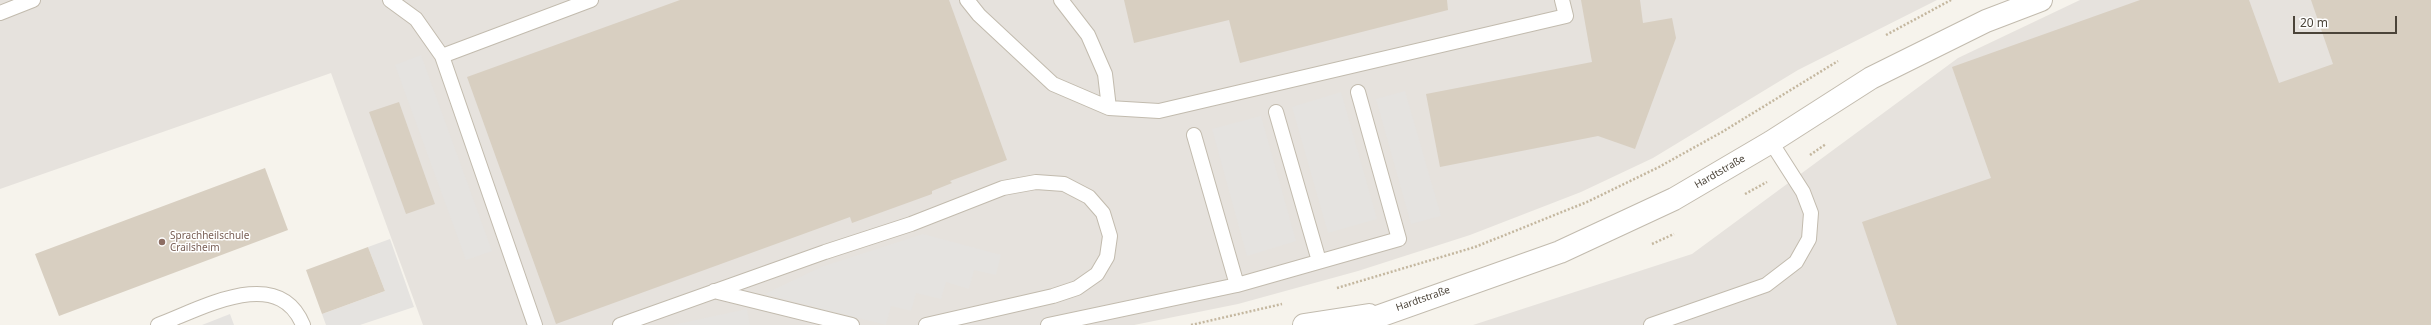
<!DOCTYPE html>
<html>
<head>
<meta charset="utf-8">
<style>
  body { margin:0 }
  #map { position:relative; width:2431px; height:325px; overflow:hidden; background:#f6f3ec; font-family:"Noto Sans",sans-serif }
  canvas { display:block }
  .scale { position:absolute; left:2293px; top:16px; width:104px; height:18px; box-sizing:border-box; border:2px solid #4b4439; border-top:0; padding-left:5px; font-size:12px; line-height:14px; white-space:nowrap; color:#4b4439; -webkit-text-stroke:3px #fff; paint-order:stroke }
</style>
</head>
<body>
<div id="map">
<canvas width="2431" height="325"></canvas>
<div class="scale">20 m</div>
</div>
<script>
const c = document.querySelector('canvas').getContext('2d');
c.lineJoin = 'round';
function fillPath(path, color) { c.fillStyle = color; c.fill(path, 'evenodd'); }
function trace(path, color, width, dash) { c.strokeStyle = color; c.lineWidth = width; c.lineCap = dash ? 'butt' : 'round'; c.setLineDash(dash || []); c.stroke(path); }
function label(font, color, halo, rows, align = 'center') {
  c.font = font + ' "Noto Sans",sans-serif'; c.lineWidth = 3; c.setLineDash([]); c.textBaseline = 'middle'; c.strokeStyle = halo; c.fillStyle = color; for (const [text, x, y, turn = 0] of rows) {
    c.save(); c.translate(x, y); c.rotate((+turn || 0) * Math.PI / 180); c.textAlign = isNaN(turn) ? turn : align; if (halo) c.strokeText(text, 0, 0); c.fillText(text, 0, 0); c.restore();
  }
}
const industrial = new Path2D(`
  M 0,0 L 1937,0 L 1798,70 L 1653,158 L 1581,192 L 1470,235 L 1358,271 L 1238,304 L 1134,325 L 423,325 L 331,73 L 0,189 Z
  M 2080,0 L 2431,0 L 2431,325 L 1473,325 L 1692,254 L 1958,58 Z`);
const parking = new Path2D(`
  M 421,55 L 492,251 L 466,260 L 395,65 Z
  M 1405,91 L 1441,216 L 1411,224 L 1376,99 Z
  M 1341,92 L 1377,219 L 1328,233 L 1292,107 Z
  M 1261,116 L 1296,241 L 1247,256 L 1212,129 Z
  M 923,234 L 1001,255 L 996,275 L 974,270 L 969,289 L 946,282 L 941,299 L 916,293 L 911,311 L 891,306 L 886,325 L 765,294 L 821,267 Z
  M 390,239 L 414,307 L 360,325 L 326,325 L 322,314 L 385,291 L 368,247 Z
  M 747,309 L 750,325 L 673,325 Z
  M 230,314 L 234,325 L 202,325 Z`);
const building = new Path2D(`
  M 680,0 L 949,0 L 1007,160 L 950,181 L 952,183 L 932,191 L 932,194 L 852,223 L 850,217 L 556,324 L 467,77 Z
  M 1124,0 L 1447,0 L 1448,10 L 1240,63 L 1229,20 L 1134,43 Z
  M 1581,0 L 1640,0 L 1643,23 L 1672,18 L 1676,38 L 1635,149 L 1598,136 L 1440,167 L 1426,94 L 1592,62 Z
  M 2140,0 L 2249,0 L 2279,83 L 2333,64 L 2311,0 L 2431,0 L 2431,325 L 1897,325 L 1862,222 L 1991,178 L 1952,67 Z
  M 399,102 L 435,204 L 406,214 L 369,112 Z
  M 265,168 L 288,230 L 59,316 L 35,254 Z
  M 368,247 L 385,291 L 322,314 L 306,270 Z`);
const path = new Path2D(`
  M 1886,35 L 1951,0
  M 1810,155 L 1826,144
  M 1745,194 L 1767,182
  M 1652,244 L 1674,234
  M 1337,288 L 1475,247 L 1587,202 L 1659,167 L 1722,132 L 1838,61
  M 1191,325 L 1282,304`);
const lane = new Path2D(`
  M 390,0 L 416,19 L 442,56 L 535,325
  M 967,0 L 979,15 L 1053,84 L 1109,108 L 1159,111 L 1566,16 L 1562,0
  M 1061,0 L 1088,35 L 1105,74 L 1109,108
  M 0,13 L 33,0
  M 442,56 L 591,0
  M 1276,112 L 1319,261
  M 1194,135 L 1237,285
  M 714,291 L 852,325
  M 158,325 C 201,309 278,264 303,325
  M 620,325 L 825,252 L 911,224 L 1003,188 L 1036,182 L 1064,184 L 1089,197 L 1103,213 L 1110,236 L 1107,257 L 1097,274 L 1077,288 L 1053,296 L 926,325
  M 1048,325 L 1237,285 L 1399,239 L 1358,92
  M 1651,325 L 1766,285 L 1796,262 L 1809,239 L 1811,213 L 1803,192 L 1771,142`);
const street = new Path2D(`
  M 1304,325 L 1369,315
  M 1354,325 L 1560,252 L 1674,199 L 1771,142 L 1871,78 L 1986,21 L 2041,0`);
const markers = [
  [162,242,4,"#8d6e63"]
];
const streetNames = [
  ["Hardtstraße",1720,172,-30],
  ["Hardtstraße",1423,299,-19]
];
const educationNames = [
  ["Sprachheilschule",170,236],
  ["Crailsheim",170,248]
];
fillPath(industrial, '#e6e2dd');
fillPath(parking, '#e5e3e0');
fillPath(building, '#d8cfc1');
trace(lane, '#c2bbae', 16);
trace(street, '#c2bbae', 24);
trace(path, '#c4b79f', 2.5, [2, 2]);
trace(lane, '#fff', 14);
trace(street, '#fff', 22);
for (const [x, y, r, color] of markers) { const dot = new Path2D(); dot.arc(x, y, r, 0, 2 * Math.PI); c.fillStyle = color; c.fill(dot); trace(dot, '#fff', 1.5); }
label('10px', '#4b4439', '#fff', streetNames);
label('10px', '#785e54', '#fff', educationNames, 'left');
</script>
</body>
</html>
